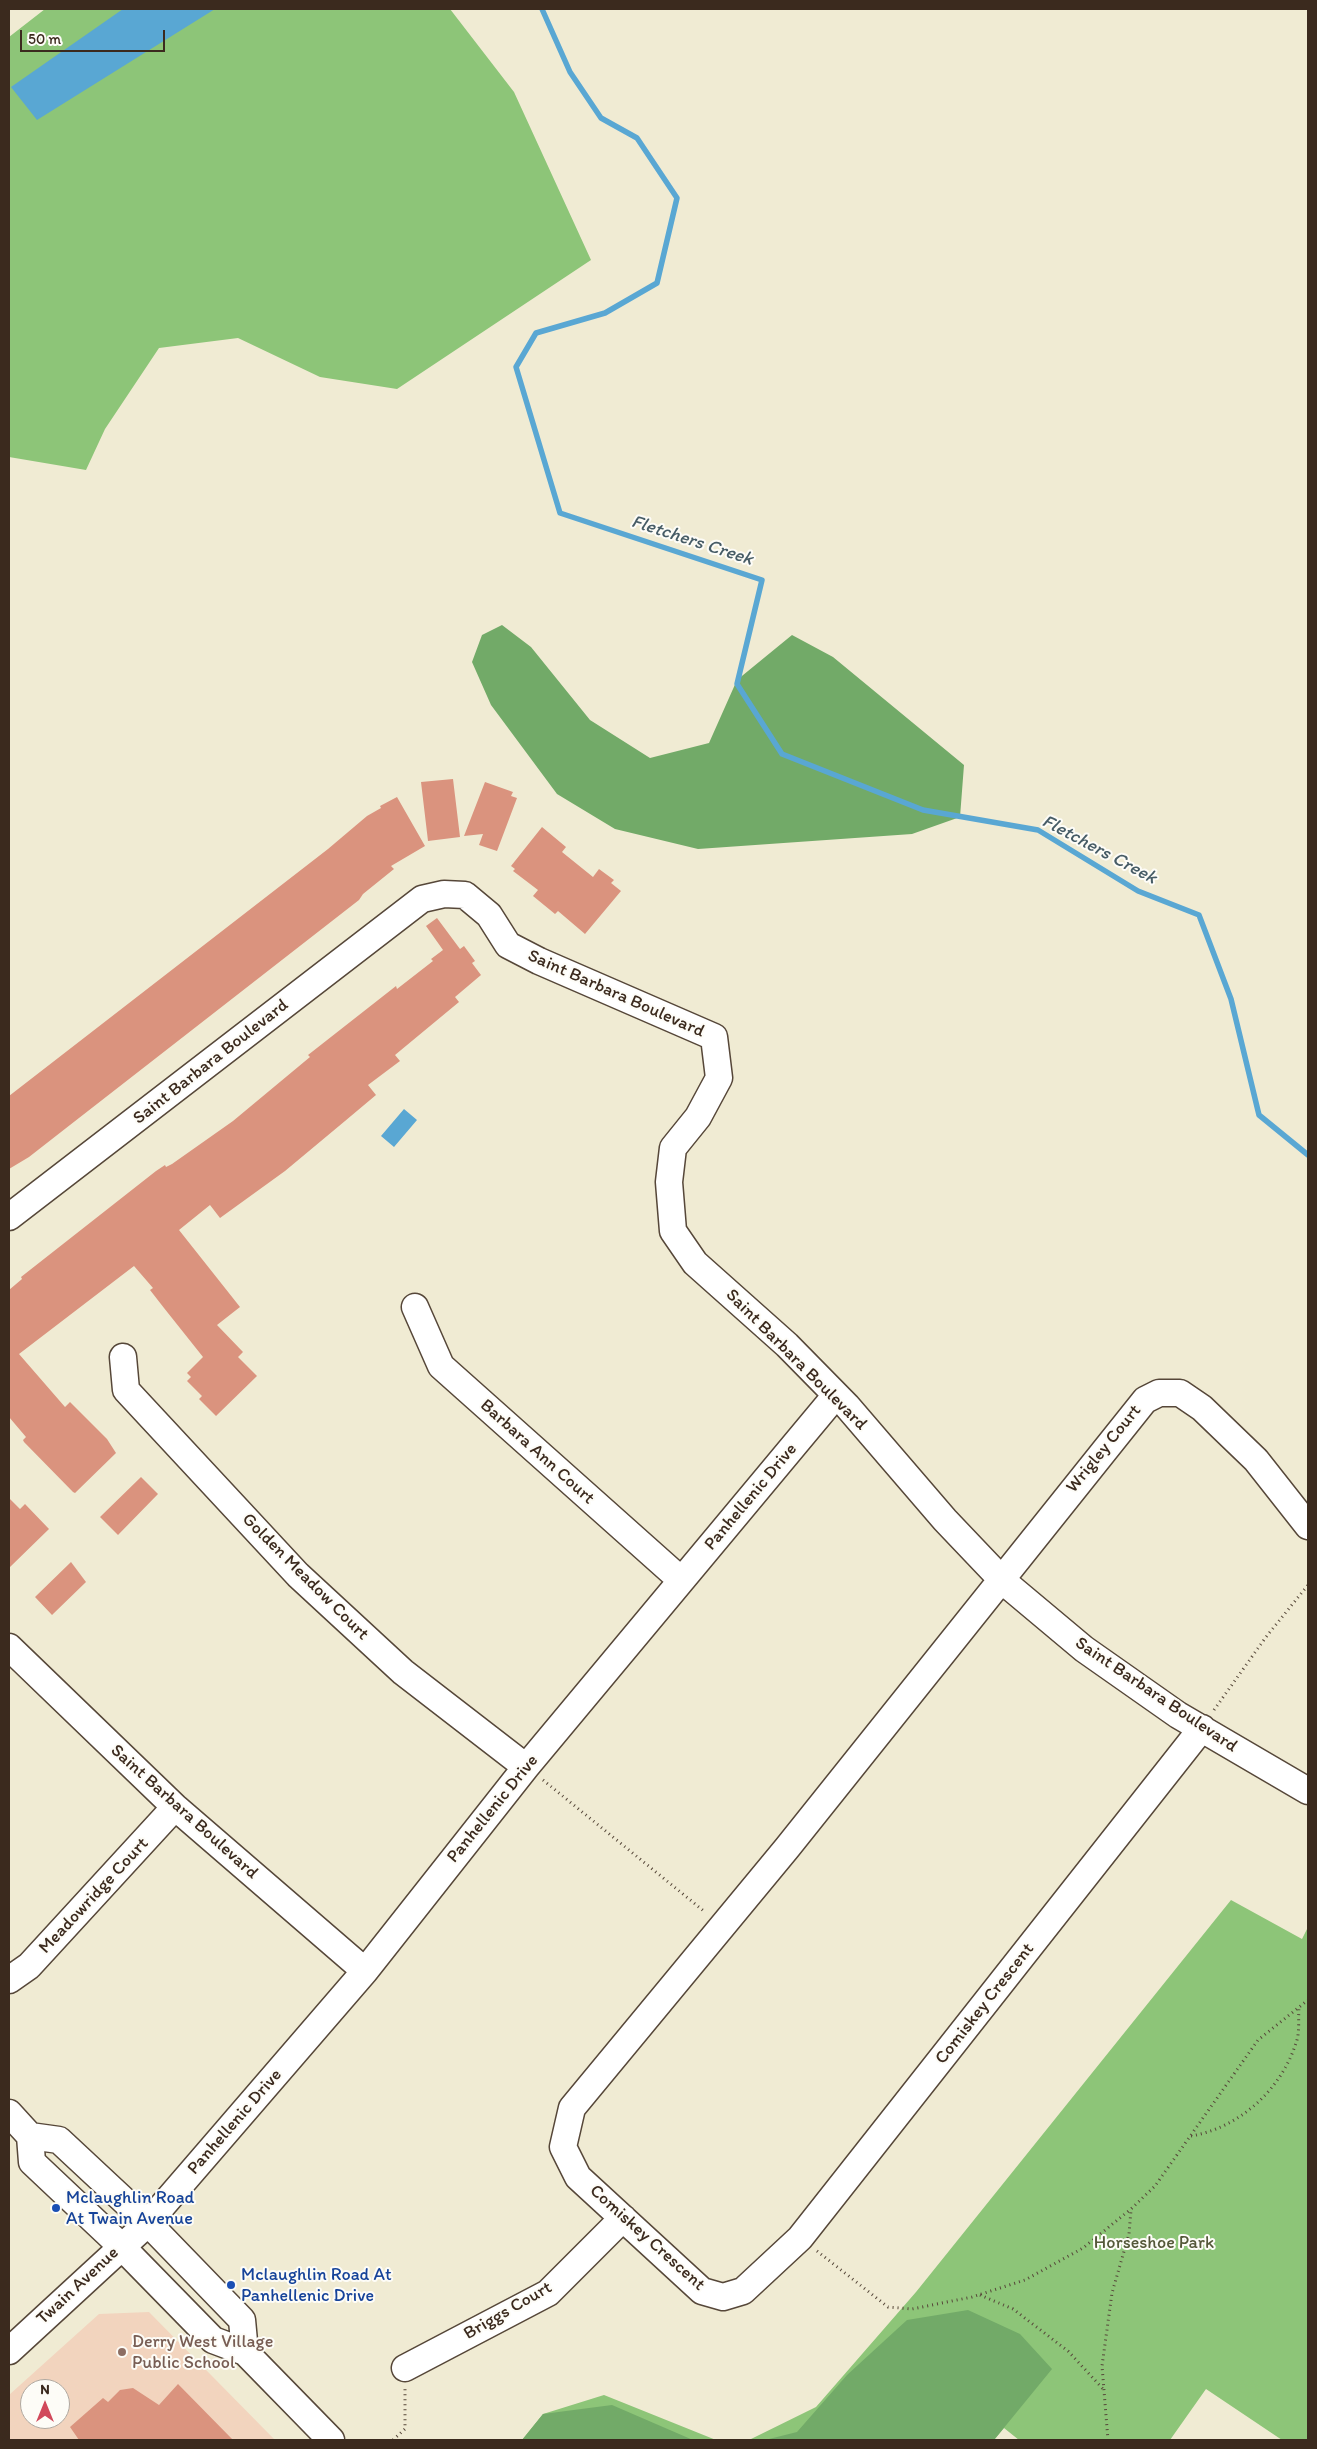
<!DOCTYPE html>
<html>
<head>
<meta charset="utf-8">
<style>
  body { margin:0 }
  #map { position:relative; width:1317px; height:2449px; overflow:hidden; background:#f0ebd3; font-family:Itim,sans-serif }
  canvas { display:block }
  .frame { position:absolute; inset:0; border:10px solid #3b2a1e; pointer-events:none }
  .north { position:absolute; left:20px; top:2379px; width:50px; height:50px; box-sizing:border-box; background:#fdfcf7; border:1px solid #afa8a0; border-radius:50%; rotate:0deg; font-size:14px; font-weight:700; line-height:20px; text-align:center; color:#3b2a1e }
  .north::after { content:''; display:block; margin:auto; width:18px; height:22px; background:#d1495b; clip-path:polygon(50% 0,100% 100%,50% 72%,0 100%) }
  .scale { position:absolute; left:20px; top:30px; width:145px; height:22px; box-sizing:border-box; border:2px solid #3b2a1e; border-top:0; padding-left:6px; font-size:15px; line-height:18px; white-space:nowrap; color:#3b2a1e; -webkit-text-stroke:4px #fdfcf7; paint-order:stroke }
</style>
</head>
<body>
<div id="map">
<canvas width="1317" height="2449"></canvas>
<div class="frame"></div>
<div class="north">N</div>
<div class="scale">50 m</div>
</div>
<script>
const c = document.querySelector('canvas').getContext('2d');
c.lineJoin = 'round';
function fillPath(path, color) { c.fillStyle = color; c.fill(path, 'evenodd'); }
function trace(path, color, width, dash) { c.strokeStyle = color; c.lineWidth = width; c.lineCap = dash ? 'butt' : 'round'; c.setLineDash(dash || []); c.stroke(path); }
function label(font, color, halo, rows, align = 'center') {
  c.font = font + ' Itim,sans-serif'; c.lineWidth = 4; c.setLineDash([]); c.textBaseline = 'middle'; c.strokeStyle = halo; c.fillStyle = color; for (const [text, x, y, turn = 0] of rows) {
    c.save(); c.translate(x, y); c.rotate((+turn || 0) * Math.PI / 180); c.textAlign = isNaN(turn) ? turn : align; if (halo) c.strokeText(text, 0, 0); c.fillText(text, 0, 0); c.restore();
  }
}
const built = new Path2D(`
  M 149,2312 L 275,2440 L 9,2440 L 9,2395 L 99,2314 ZM 30,2389 L 60,2389 L 60,2419 L 30,2419 Z`);
const green = new Path2D(`
  M 45,9 L 450,9 L 514,92 L 591,260 L 397,389 L 320,377 L 238,338 L 159,348 L 105,429 L 86,470 L 9,457 L 9,37 Z
  M 1231,1900 L 1302,1939 L 1308,1927 L 1308,2440 L 1282,2440 L 1206,2389 L 1170,2440 L 1019,2440 L 1004,2428 L 994,2440 L 749,2440 L 816,2407 L 916,2292 Z
  M 604,2395 L 716,2440 L 522,2440 L 543,2414 Z`);
const forest = new Path2D(`
  M 502,625 L 531,647 L 590,720 L 650,758 L 709,743 L 737,680 L 792,635 L 833,657 L 964,765 L 960,817 L 912,834 L 698,849 L 615,829 L 557,794 L 491,705 L 472,662 L 482,635 Z
  M 968,2310 L 1020,2334 L 1052,2369 L 994,2440 L 765,2440 L 797,2432 L 847,2375 L 907,2320 Z
  M 612,2405 L 693,2440 L 522,2440 L 543,2414 Z`);
const water = new Path2D(`
  M 123,9 L 215,9 L 37,120 L 11,87 Z
  M 404,1109 L 417,1120 L 394,1147 L 381,1136 Z`);
const stream = new Path2D(`
  M 542,9 L 570,72 L 601,118 L 637,138 L 677,198 L 657,283 L 605,313 L 536,333 L 516,367 L 560,513 L 762,580 L 737,684 L 782,754 L 923,810 L 1038,830 L 1138,891 L 1199,915 L 1231,999 L 1259,1115 L 1308,1155`);
const building = new Path2D(`
  M 453,779 L 460,837 L 428,841 L 421,782 Z
  M 485,782 L 513,792 L 511,796 L 517,798 L 497,851 L 479,845 L 483,834 L 464,836 Z
  M 397,797 L 425,846 L 391,866 L 394,869 L 363,894 L 359,900 L 70,1125 L 29,1157 L 9,1169 L 9,1096 L 328,849 L 367,816 L 381,808 L 380,806 Z
  M 542,827 L 566,847 L 562,852 L 593,877 L 599,869 L 614,880 L 611,883 L 621,891 L 585,934 L 558,911 L 555,914 L 533,896 L 538,890 L 513,871 L 515,869 L 511,866 Z
  M 437,918 L 460,949 L 464,946 L 475,961 L 472,963 L 481,975 L 455,997 L 459,1002 L 395,1055 L 400,1061 L 368,1085 L 376,1095 L 345,1121 L 285,1171 L 220,1218 L 210,1205 L 179,1230 L 240,1307 L 217,1325 L 243,1352 L 238,1357 L 257,1376 L 216,1416 L 199,1399 L 202,1396 L 187,1381 L 191,1377 L 187,1373 L 203,1357 L 164,1308 L 150,1290 L 153,1288 L 134,1266 L 19,1354 L 65,1407 L 70,1402 L 107,1439 L 116,1453 L 75,1493 L 73,1492 L 24,1442 L 23,1440 L 26,1437 L 9,1417 L 9,1290 L 22,1279 L 21,1277 L 156,1171 L 165,1165 L 166,1167 L 172,1164 L 233,1121 L 310,1057 L 308,1055 L 396,986 L 397,989 L 433,961 L 431,959 L 443,950 L 426,926 Z
  M 141,1477 L 158,1494 L 118,1535 L 100,1517 Z
  M 9,1498 L 20,1509 L 25,1504 L 49,1529 L 9,1568 Z
  M 71,1562 L 86,1582 L 52,1615 L 35,1597 Z
  M 178,2384 L 233,2440 L 79,2440 L 70,2427 L 103,2398 L 108,2402 L 120,2390 L 133,2388 L 159,2405 Z`);
const path = new Path2D(`
  M 1214,1710 L 1266,1637 L 1308,1585
  M 543,1780 L 705,1912
  M 1191,2136 C 1239,2128 1281,2090 1296,2043 C 1300,2033 1298,2019 1299,2008
  M 817,2251 L 888,2307 L 912,2309 L 972,2297 L 1025,2280 L 1083,2248 L 1131,2209 L 1155,2186 L 1258,2040 L 1308,2000
  M 980,2295 L 1013,2309 L 1068,2351 L 1104,2390
  M 393,2440 L 405,2429 L 405,2388
  M 1108,2440 L 1102,2366 L 1112,2293 L 1129,2234 L 1131,2210`);
const minor = new Path2D(`
  M 9,1217 L 422,899 L 444,894 L 465,895 L 489,915 L 508,945 L 539,961 L 714,1037 L 719,1078 L 698,1117 L 673,1148 L 669,1182 L 673,1231 L 695,1263 L 787,1345 L 847,1406 L 945,1520 L 1004,1582 L 1084,1649 L 1178,1715 L 1308,1791
  M 415,1307 L 441,1366 L 681,1580
  M 123,1357 L 126,1390 L 298,1575 L 403,1672 L 526,1767
  M 9,1647 L 175,1807 L 365,1971
  M 1202,1728 L 800,2238 L 743,2291 L 723,2297 L 702,2291 L 578,2177 L 563,2147 L 572,2108 L 787,1848 L 1145,1400 L 1159,1393 L 1180,1393 L 1202,1408 L 1256,1460 L 1308,1526
  M 9,1980 L 29,1966 L 175,1807
  M 9,2113 L 30,2136 L 32,2162 L 121,2246 L 213,2340 L 245,2352 L 331,2440
  M 30,2136 L 59,2140 L 148,2223 L 242,2320 L 245,2352
  M 9,2351 L 148,2223 L 164,2204 L 365,1971 L 526,1767 L 836,1395
  M 405,2368 L 548,2293 L 623,2218`);
const markers = [
  [56,2208,5,"#1a4fb4"],
  [231,2285,5,"#1a4fb4"],
  [122,2352,5,"#8d6e63"]
];
const streetNames = [
  ["Saint Barbara Boulevard",616,994,24],
  ["Saint Barbara Boulevard",211,1062,-38],
  ["Saint Barbara Boulevard",796,1360,45],
  ["Wrigley Court",1104,1449,-51],
  ["Barbara Ann Court",537,1452,42],
  ["Panhellenic Drive",751,1497,-50],
  ["Golden Meadow Court",305,1577,45],
  ["Saint Barbara Boulevard",1156,1695,34],
  ["Panhellenic Drive",493,1809,-51],
  ["Saint Barbara Boulevard",184,1812,42],
  ["Meadowridge Court",94,1896,-47],
  ["Comiskey Crescent",985,2004,-52],
  ["Panhellenic Drive",235,2122,-49],
  ["Comiskey Crescent",647,2238,42],
  ["Twain Avenue",78,2286,-43],
  ["Briggs Court",508,2311,-30]
];
const transitNames = [
  ["Mclaughlin Road",66,2198],
  ["At Twain Avenue",66,2219],
  ["Mclaughlin Road At",241,2275],
  ["Panhellenic Drive",241,2296]
];
const parkNames = [
  ["Horseshoe Park",1154,2243]
];
const educationNames = [
  ["Derry West Village",132,2342],
  ["Public School",132,2363]
];
const waterNames = [
  ["Fletchers Creek",692,541,18],
  ["Fletchers Creek",1099,850,28]
];
fillPath(built, '#f2d4be');
fillPath(green, '#8dc578');
fillPath(forest, '#72aa68');
fillPath(water, '#59a7d3');
trace(stream, '#59a7d3', 5.5);
fillPath(building, '#da937e');
trace(minor, '#564739', 29);
trace(path, '#564739', 3, [1, 4]);
trace(minor, '#fff', 26);
for (const [x, y, r, color] of markers) { const dot = new Path2D(); dot.arc(x, y, r, 0, 2 * Math.PI); c.fillStyle = color; c.fill(dot); trace(dot, '#fdfcf7', 2); }
label('18px', '#3b2a1e', '#fdfcf7', streetNames);
label('18px', '#164399', '#fdfcf7', transitNames, 'left');
label('18px', '#545839', '#fdfcf7', parkNames);
label('18px', '#785e54', '#fdfcf7', educationNames, 'left');
label('italic 19px', '#475c66', '#fdfcf7', waterNames);
</script>
</body>
</html>
